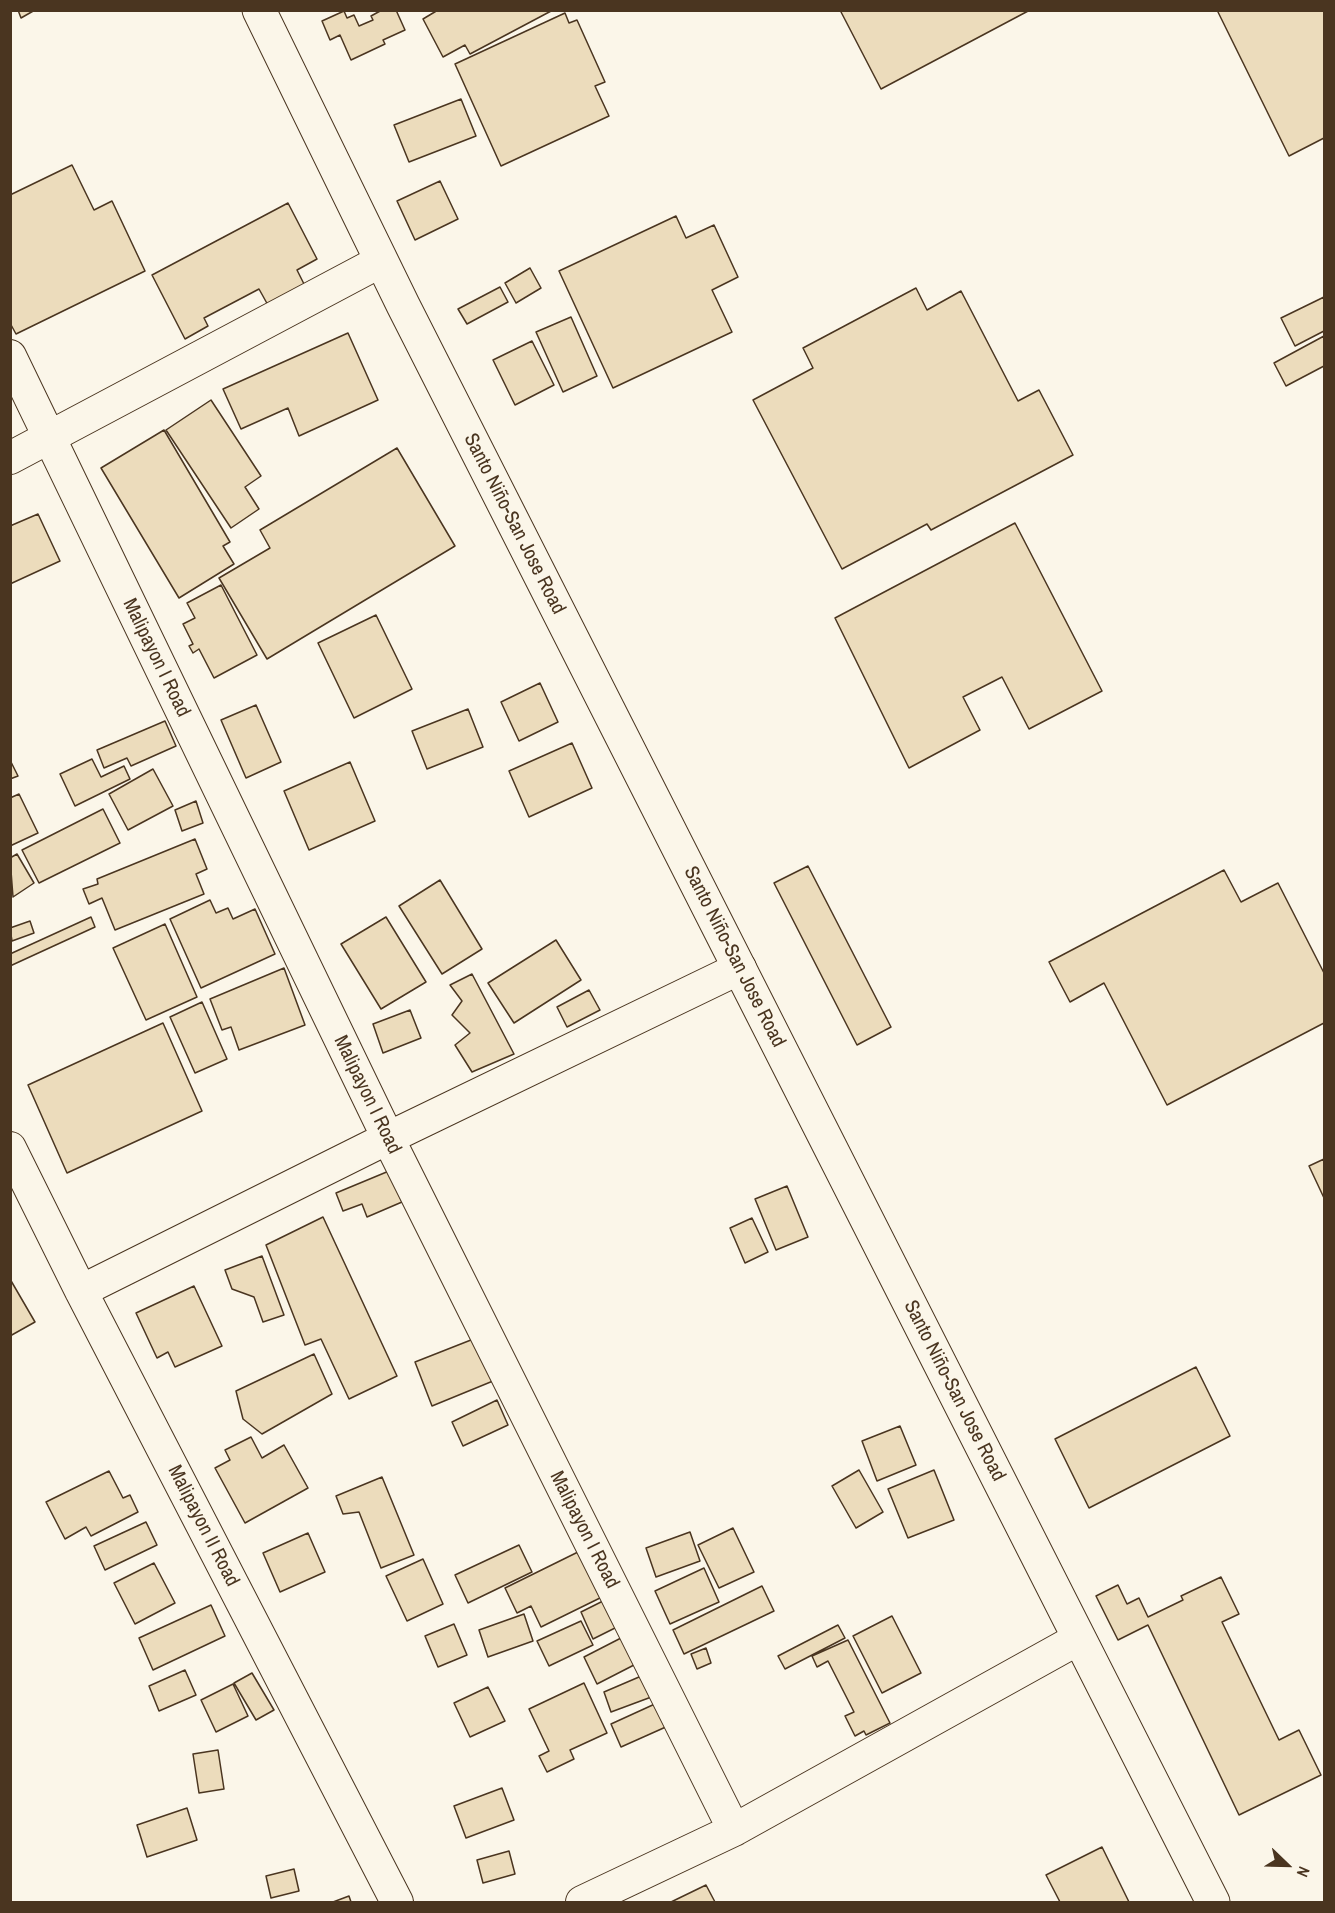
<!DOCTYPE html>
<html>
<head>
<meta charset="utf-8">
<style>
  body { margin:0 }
  #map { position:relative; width:1335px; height:1913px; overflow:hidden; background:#fbf6e9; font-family:"Archivo Narrow",sans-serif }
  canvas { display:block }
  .frame { position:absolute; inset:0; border:12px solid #4a3520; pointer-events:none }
  .north { position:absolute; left:1257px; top:1835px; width:60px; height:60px; -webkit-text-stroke:4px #fbf6e9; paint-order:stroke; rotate:113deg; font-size:16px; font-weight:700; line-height:24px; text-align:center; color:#4a3520 }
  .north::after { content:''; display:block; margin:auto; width:21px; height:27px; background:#4a3520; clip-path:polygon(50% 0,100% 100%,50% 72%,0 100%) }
</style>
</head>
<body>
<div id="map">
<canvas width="1335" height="1913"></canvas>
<div class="frame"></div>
<div class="north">N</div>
</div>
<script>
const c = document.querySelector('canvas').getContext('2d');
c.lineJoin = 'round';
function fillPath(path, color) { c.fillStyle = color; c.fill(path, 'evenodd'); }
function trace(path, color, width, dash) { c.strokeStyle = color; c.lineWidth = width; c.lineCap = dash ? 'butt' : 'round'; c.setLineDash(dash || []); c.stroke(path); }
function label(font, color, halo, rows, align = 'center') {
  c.font = font + ' "Archivo Narrow",sans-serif'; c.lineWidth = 4.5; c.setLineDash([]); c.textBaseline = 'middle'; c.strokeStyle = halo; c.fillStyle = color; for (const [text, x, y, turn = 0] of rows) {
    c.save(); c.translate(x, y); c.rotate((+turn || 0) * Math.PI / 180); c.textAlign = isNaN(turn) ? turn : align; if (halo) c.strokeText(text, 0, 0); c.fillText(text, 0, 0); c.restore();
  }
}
const building = new Path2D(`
  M 18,10 L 35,10 L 21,18 Z
  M 382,10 L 396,10 L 405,30 L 383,40 L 385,44 L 351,60 L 340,35 L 330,40 L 322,21 L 344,11 L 347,18 L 354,15 L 359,26 L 373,20 L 371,16 Z
  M 438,10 L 553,10 L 470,54 L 465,45 L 443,57 L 423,19 Z
  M 840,10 L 1030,10 L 881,89 Z
  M 1217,10 L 1324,10 L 1324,138 L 1289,156 Z
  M 565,13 L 569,23 L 577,20 L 605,82 L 595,86 L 609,116 L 501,166 L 455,64 Z
  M 461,99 L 476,136 L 409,162 L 394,125 Z
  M 72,165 L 94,210 L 112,201 L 145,271 L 16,334 L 10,323 L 10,195 Z
  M 440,181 L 458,219 L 415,240 L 397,201 Z
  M 288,203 L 317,259 L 297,270 L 306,288 L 269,307 L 259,289 L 204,318 L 208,326 L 185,339 L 152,275 Z
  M 676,216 L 686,238 L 714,225 L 738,277 L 712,290 L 732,332 L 613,388 L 559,271 Z
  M 530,268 L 541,288 L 516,303 L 505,283 Z
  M 500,287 L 508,302 L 467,324 L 458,309 Z
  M 916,288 L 927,310 L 961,291 L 1018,401 L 1039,390 L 1073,455 L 931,530 L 927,524 L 842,569 L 753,400 L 813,368 L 803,348 Z
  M 1324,297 L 1324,331 L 1295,346 L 1281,318 Z
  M 571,317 L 597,376 L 563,392 L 536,332 Z
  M 348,333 L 378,400 L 299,436 L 288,408 L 241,429 L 223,389 Z
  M 1324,336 L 1324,366 L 1286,386 L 1274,363 Z
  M 532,341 L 554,385 L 515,405 L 493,360 Z
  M 211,400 L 261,476 L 245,487 L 259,509 L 231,528 L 166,430 Z
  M 164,430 L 230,542 L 223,546 L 234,564 L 179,598 L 101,468 Z
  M 397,448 L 455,546 L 267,659 L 219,578 L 270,548 L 260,530 Z
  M 38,514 L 60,561 L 10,584 L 10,526 Z
  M 1015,523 L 1102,691 L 1029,729 L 1002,677 L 963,697 L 980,730 L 909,768 L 835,618 Z
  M 221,585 L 257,655 L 214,678 L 199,649 L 193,653 L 189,646 L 193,644 L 183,624 L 195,618 L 187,603 Z
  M 376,615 L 412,689 L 354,718 L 318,643 Z
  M 540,683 L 558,722 L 519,741 L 501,702 Z
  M 256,705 L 281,762 L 246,778 L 221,720 Z
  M 468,709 L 483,747 L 427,769 L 412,731 Z
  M 165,721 L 176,746 L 131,766 L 127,758 L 104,768 L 97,750 Z
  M 572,743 L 592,788 L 529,817 L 509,771 Z
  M 92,759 L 101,777 L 124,766 L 130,779 L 75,806 L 60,774 Z
  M 10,760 L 18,776 L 10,779 Z
  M 350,762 L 375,821 L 309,850 L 284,791 Z
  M 153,769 L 173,806 L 128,830 L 109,794 Z
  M 19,794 L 38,833 L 10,846 L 10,798 Z
  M 196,801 L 203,823 L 182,831 L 175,810 Z
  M 103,809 L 120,843 L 39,883 L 22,850 Z
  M 195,839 L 207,869 L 196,874 L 204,894 L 115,930 L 102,898 L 89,904 L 83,889 L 98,884 L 97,879 Z
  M 17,854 L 34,883 L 13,897 L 10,858 Z
  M 808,866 L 891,1027 L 857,1045 L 774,883 Z
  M 1224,870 L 1241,902 L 1278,883 L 1324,973 L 1324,1023 L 1167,1105 L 1104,983 L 1070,1002 L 1049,962 Z
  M 440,880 L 482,949 L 442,974 L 399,906 Z
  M 210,900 L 216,913 L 228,908 L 233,919 L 255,909 L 275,954 L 201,988 L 170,919 Z
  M 91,917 L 95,927 L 10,966 L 10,954 Z
  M 386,917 L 426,982 L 381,1009 L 341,944 Z
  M 30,921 L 34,933 L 12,941 L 10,928 Z
  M 165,924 L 197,997 L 146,1020 L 113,948 Z
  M 556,940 L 581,980 L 514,1023 L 488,983 Z
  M 284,968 L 305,1025 L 239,1050 L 231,1027 L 222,1030 L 210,999 Z
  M 472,974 L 514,1054 L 472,1072 L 455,1045 L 470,1033 L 452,1015 L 462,1001 L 450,985 Z
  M 589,990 L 600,1010 L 567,1027 L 557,1007 Z
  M 202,1002 L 227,1059 L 195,1073 L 170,1017 Z
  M 410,1010 L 421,1038 L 383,1053 L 373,1024 Z
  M 163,1023 L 202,1111 L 67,1173 L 28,1085 Z
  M 1324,1159 L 1324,1198 L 1309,1166 Z
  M 389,1171 L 402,1202 L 367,1217 L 362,1204 L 343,1211 L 336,1193 Z
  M 787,1186 L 808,1237 L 776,1250 L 755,1199 Z
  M 323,1217 L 397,1376 L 349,1399 L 321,1339 L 305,1345 L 266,1245 Z
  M 752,1218 L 768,1252 L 745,1263 L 730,1228 Z
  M 262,1256 L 284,1315 L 263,1322 L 254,1297 L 232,1289 L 225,1270 Z
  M 10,1279 L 35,1322 L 10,1336 Z
  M 194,1286 L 222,1346 L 175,1367 L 168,1352 L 157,1358 L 136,1313 Z
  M 476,1338 L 493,1381 L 432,1406 L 415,1362 Z
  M 314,1354 L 332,1394 L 262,1434 L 243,1419 L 236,1391 Z
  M 1196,1367 L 1230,1436 L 1089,1508 L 1055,1439 Z
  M 497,1400 L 508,1425 L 463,1446 L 452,1422 Z
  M 900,1426 L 916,1465 L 877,1481 L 862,1441 Z
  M 251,1437 L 262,1458 L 284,1445 L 308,1488 L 245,1523 L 215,1468 L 230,1460 L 225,1450 Z
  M 859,1470 L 883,1512 L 856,1528 L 832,1486 Z
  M 934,1470 L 954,1520 L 908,1538 L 888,1489 Z
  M 109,1471 L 123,1498 L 130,1495 L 138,1512 L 91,1536 L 86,1527 L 65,1539 L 46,1502 Z
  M 382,1477 L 414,1555 L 381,1568 L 359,1512 L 343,1514 L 336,1496 Z
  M 146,1522 L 157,1545 L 105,1570 L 94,1546 Z
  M 733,1528 L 754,1572 L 719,1588 L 698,1545 Z
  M 690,1532 L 700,1561 L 656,1577 L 646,1548 Z
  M 308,1533 L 325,1572 L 280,1592 L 263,1553 Z
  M 519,1545 L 532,1572 L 468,1603 L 455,1575 Z
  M 580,1551 L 602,1597 L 541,1627 L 531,1606 L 517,1613 L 505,1588 Z
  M 423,1559 L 443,1604 L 407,1621 L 386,1576 Z
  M 154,1563 L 175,1603 L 135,1624 L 114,1583 Z
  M 704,1568 L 719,1602 L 670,1624 L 655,1591 Z
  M 1221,1577 L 1239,1614 L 1222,1622 L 1279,1740 L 1299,1730 L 1321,1775 L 1239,1815 L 1148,1625 L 1118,1640 L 1096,1596 L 1118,1585 L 1127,1604 L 1139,1598 L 1148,1617 L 1183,1600 L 1181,1596 Z
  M 762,1586 L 774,1611 L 684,1654 L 673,1630 Z
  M 605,1600 L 617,1627 L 593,1639 L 581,1612 Z
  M 211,1605 L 225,1636 L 153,1670 L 139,1638 Z
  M 524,1614 L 533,1641 L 488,1657 L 479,1630 Z
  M 892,1616 L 921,1673 L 882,1693 L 853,1636 Z
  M 581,1621 L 593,1645 L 549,1666 L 537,1641 Z
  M 454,1624 L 467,1655 L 438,1667 L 425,1636 Z
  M 838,1625 L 845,1638 L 785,1669 L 778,1656 Z
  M 621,1638 L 634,1665 L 597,1684 L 584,1657 Z
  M 848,1640 L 890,1723 L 866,1735 L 864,1731 L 855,1736 L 845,1716 L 854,1712 L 828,1661 L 817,1667 L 812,1656 Z
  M 706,1648 L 711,1663 L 697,1669 L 691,1654 Z
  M 185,1670 L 196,1695 L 159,1711 L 149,1686 Z
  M 252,1673 L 274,1710 L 256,1720 L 234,1683 Z
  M 646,1674 L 654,1696 L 611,1712 L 604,1692 Z
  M 584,1683 L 607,1733 L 570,1750 L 574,1759 L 547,1772 L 539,1756 L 549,1751 L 529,1709 Z
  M 233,1684 L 248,1716 L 216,1732 L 201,1700 Z
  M 488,1687 L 505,1721 L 470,1737 L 454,1703 Z
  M 657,1703 L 668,1726 L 621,1747 L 611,1724 Z
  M 218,1750 L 224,1789 L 199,1793 L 193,1754 Z
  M 502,1788 L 514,1820 L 466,1838 L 454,1806 Z
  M 187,1808 L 197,1840 L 147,1857 L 137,1825 Z
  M 1102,1847 L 1129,1902 L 1060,1902 L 1046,1875 Z
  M 509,1851 L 515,1874 L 483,1883 L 477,1860 Z
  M 294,1869 L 299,1891 L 271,1898 L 266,1876 Z
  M 706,1885 L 715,1902 L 671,1902 Z
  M 349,1896 L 351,1902 L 333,1902 Z`);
const street = new Path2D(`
  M 10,356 L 388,1138 L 734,1830
  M 10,458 L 381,261
  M 10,1148 L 81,1291 L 397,1902
  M 81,1291 L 388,1138 L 740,968
  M 582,1902 L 734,1830 L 1078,1639`);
const secondary = new Path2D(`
  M 259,10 L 403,305 L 1213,1902`);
const streetNames = [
  ["Santo Niño-San Jose Road",514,524,63],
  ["Malipayon I Road",156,658,64],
  ["Santo Niño-San Jose Road",734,957,63],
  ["Malipayon I Road",367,1095,64],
  ["Santo Niño-San Jose Road",954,1391,63],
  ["Malipayon II Road",203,1526,63],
  ["Malipayon I Road",584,1530,63]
];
fillPath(building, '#ecdcbc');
trace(building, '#4a3520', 1.5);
trace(street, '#4a3520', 34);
trace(secondary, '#4a3520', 35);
trace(street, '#fbf6e9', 32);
trace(secondary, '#fbf6e9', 33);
label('20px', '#4a3520', '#fbf6e9', streetNames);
</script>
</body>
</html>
